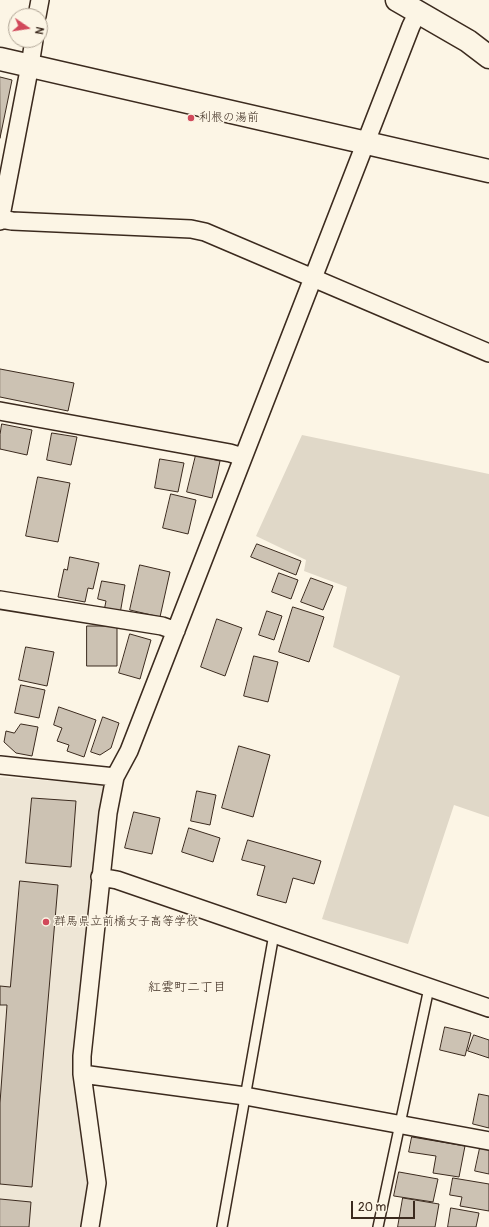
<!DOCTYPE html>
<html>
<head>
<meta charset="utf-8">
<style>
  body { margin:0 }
  #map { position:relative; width:489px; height:1227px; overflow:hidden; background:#fcf5e5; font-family:Pangolin,sans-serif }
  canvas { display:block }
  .north { position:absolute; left:8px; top:8px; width:40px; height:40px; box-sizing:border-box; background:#fcf5e5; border:1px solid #afa495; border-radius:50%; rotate:103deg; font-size:11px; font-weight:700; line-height:16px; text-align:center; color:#3b2a1e }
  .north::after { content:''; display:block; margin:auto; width:14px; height:18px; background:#d1495b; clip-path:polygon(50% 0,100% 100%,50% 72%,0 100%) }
  .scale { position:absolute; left:351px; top:1201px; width:64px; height:18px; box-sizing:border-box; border:2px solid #3b2a1e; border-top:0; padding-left:5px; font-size:12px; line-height:14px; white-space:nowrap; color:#3b2a1e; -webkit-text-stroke:3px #fcf5e5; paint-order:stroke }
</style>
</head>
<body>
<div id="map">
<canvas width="489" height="1227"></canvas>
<div class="north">N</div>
<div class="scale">20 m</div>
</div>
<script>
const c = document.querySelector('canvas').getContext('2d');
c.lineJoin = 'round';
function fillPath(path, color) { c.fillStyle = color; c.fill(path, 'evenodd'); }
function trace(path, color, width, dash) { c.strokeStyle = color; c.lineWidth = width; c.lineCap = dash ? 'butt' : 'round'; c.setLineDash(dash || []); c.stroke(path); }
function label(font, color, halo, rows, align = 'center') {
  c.font = font + ' Pangolin,"Klee One",sans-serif'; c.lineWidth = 3; c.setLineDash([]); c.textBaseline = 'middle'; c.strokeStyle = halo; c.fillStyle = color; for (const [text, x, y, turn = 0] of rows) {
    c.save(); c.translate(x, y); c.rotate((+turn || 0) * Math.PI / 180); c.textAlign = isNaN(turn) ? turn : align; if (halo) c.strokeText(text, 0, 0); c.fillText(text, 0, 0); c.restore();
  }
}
const built = new Path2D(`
  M 0,777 L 106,785 L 77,1059 L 91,1169 L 85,1227 L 0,1227 Z`);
const green = new Path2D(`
  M 302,435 L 489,474 L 489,817 L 454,805 L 408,944 L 322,919 L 400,676 L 333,647 L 347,587 L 304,571 L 306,560 L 256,536 Z`);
const building = new Path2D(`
  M 0,77 L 12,80 L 0,138 Z
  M 0,369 L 74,383 L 68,411 L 0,397 Z
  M 2,424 L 32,430 L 27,455 L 0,449 L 0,435 Z
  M 52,433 L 77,437 L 71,465 L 47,460 Z
  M 196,455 L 220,461 L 212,498 L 187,492 Z
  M 160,459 L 184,463 L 178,492 L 155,488 Z
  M 38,477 L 70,483 L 58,542 L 26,536 Z
  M 171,494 L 196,500 L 188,534 L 163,528 Z
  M 257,544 L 301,561 L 296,575 L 251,557 Z
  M 70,557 L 99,563 L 93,589 L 88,588 L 85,602 L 58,597 L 64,569 L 67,570 Z
  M 140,565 L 170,572 L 160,617 L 130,610 Z
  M 279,573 L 298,580 L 291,599 L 272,592 Z
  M 311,578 L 333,586 L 323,610 L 301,602 Z
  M 102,581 L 125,585 L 120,614 L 104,611 L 106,601 L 98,599 Z
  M 293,607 L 324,617 L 309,662 L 279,652 Z
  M 267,611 L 282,616 L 274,640 L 259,635 Z
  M 217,619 L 242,628 L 225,676 L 201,667 Z
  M 87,626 L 117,626 L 117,666 L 87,666 Z
  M 130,634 L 151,640 L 140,679 L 119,673 Z
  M 26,647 L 54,652 L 47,686 L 19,680 Z
  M 254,656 L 278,662 L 268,702 L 244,696 Z
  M 21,685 L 45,690 L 39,718 L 15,713 Z
  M 59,707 L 96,720 L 84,757 L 67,751 L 69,745 L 57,741 L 62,728 L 54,725 Z
  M 103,717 L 119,723 L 111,748 L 100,755 L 91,752 Z
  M 21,724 L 38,727 L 32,756 L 16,753 L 4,742 L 6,731 L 14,733 Z
  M 239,746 L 270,755 L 253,817 L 222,808 Z
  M 197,791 L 216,795 L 210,825 L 191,821 Z
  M 32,798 L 76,801 L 71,867 L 26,863 Z
  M 134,812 L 160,818 L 152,854 L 125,848 Z
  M 189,828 L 220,838 L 213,862 L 182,852 Z
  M 248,840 L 321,861 L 314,884 L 293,878 L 286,903 L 257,895 L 265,866 L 242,860 Z
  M 20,881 L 58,885 L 32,1187 L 0,1184 L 0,1103 L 7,1005 L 0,1005 L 0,986 L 10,987 Z
  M 445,1027 L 471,1033 L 465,1056 L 440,1050 Z
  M 474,1035 L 489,1040 L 489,1058 L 468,1051 Z
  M 479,1094 L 489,1096 L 489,1128 L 473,1124 Z
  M 412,1137 L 465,1146 L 459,1177 L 433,1173 L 436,1156 L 409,1152 Z
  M 480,1148 L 489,1150 L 489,1174 L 475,1171 Z
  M 399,1172 L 438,1179 L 433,1202 L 394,1196 Z
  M 453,1178 L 489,1184 L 489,1211 L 460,1206 L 462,1197 L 450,1195 Z
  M 403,1198 L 439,1204 L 435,1227 L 398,1227 Z
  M 0,1199 L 31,1202 L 29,1227 L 0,1227 Z
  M 451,1208 L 479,1213 L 476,1227 L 448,1227 Z`);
const service = new Path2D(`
  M 222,1227 L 274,934
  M 378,1227 L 429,988`);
const minor = new Path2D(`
  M 37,16 L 40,0
  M 0,219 L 12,221 L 191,229 L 205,232 L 489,353
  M 0,221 L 30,65 L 34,40
  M 0,411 L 230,453 L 243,457
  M 0,600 L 162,626 L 176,631
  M 0,765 L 115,777
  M 100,877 L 117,880 L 489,1008
  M 82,1074 L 245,1096 L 489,1141
  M 90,1227 L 97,1183 L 82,1074 L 82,1056 L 108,813 L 115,777 L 129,751 L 411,26 L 418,12`);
const tertiary = new Path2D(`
  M 397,0 L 468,41 L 489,57
  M 0,59 L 489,171`);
const markers = [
  [191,118,4,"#d1495b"],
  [46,922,4,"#d1495b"]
];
const poiNames = [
  ["利根の湯前",199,118],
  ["群馬県立前橋女子高等学校",54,922]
];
const neighbourhoodNames = [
  ["紅雲町二丁目",187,988]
];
fillPath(built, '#eee6d6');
fillPath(green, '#e0d8c8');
fillPath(building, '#ccc2b3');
trace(building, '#3b2a1e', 1);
trace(service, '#3b2a1e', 12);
trace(minor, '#3b2a1e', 20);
trace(tertiary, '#3b2a1e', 25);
trace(service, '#fcf5e5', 9);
trace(minor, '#fcf5e5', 17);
trace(tertiary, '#fcf5e5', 22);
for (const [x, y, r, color] of markers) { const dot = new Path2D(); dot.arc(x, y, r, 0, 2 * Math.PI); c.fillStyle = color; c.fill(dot); trace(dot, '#fcf5e5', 1.5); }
label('12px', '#3b2a1e', '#fcf5e5', poiNames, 'left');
label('13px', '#3b2a1e', '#fcf5e5', neighbourhoodNames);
</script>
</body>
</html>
